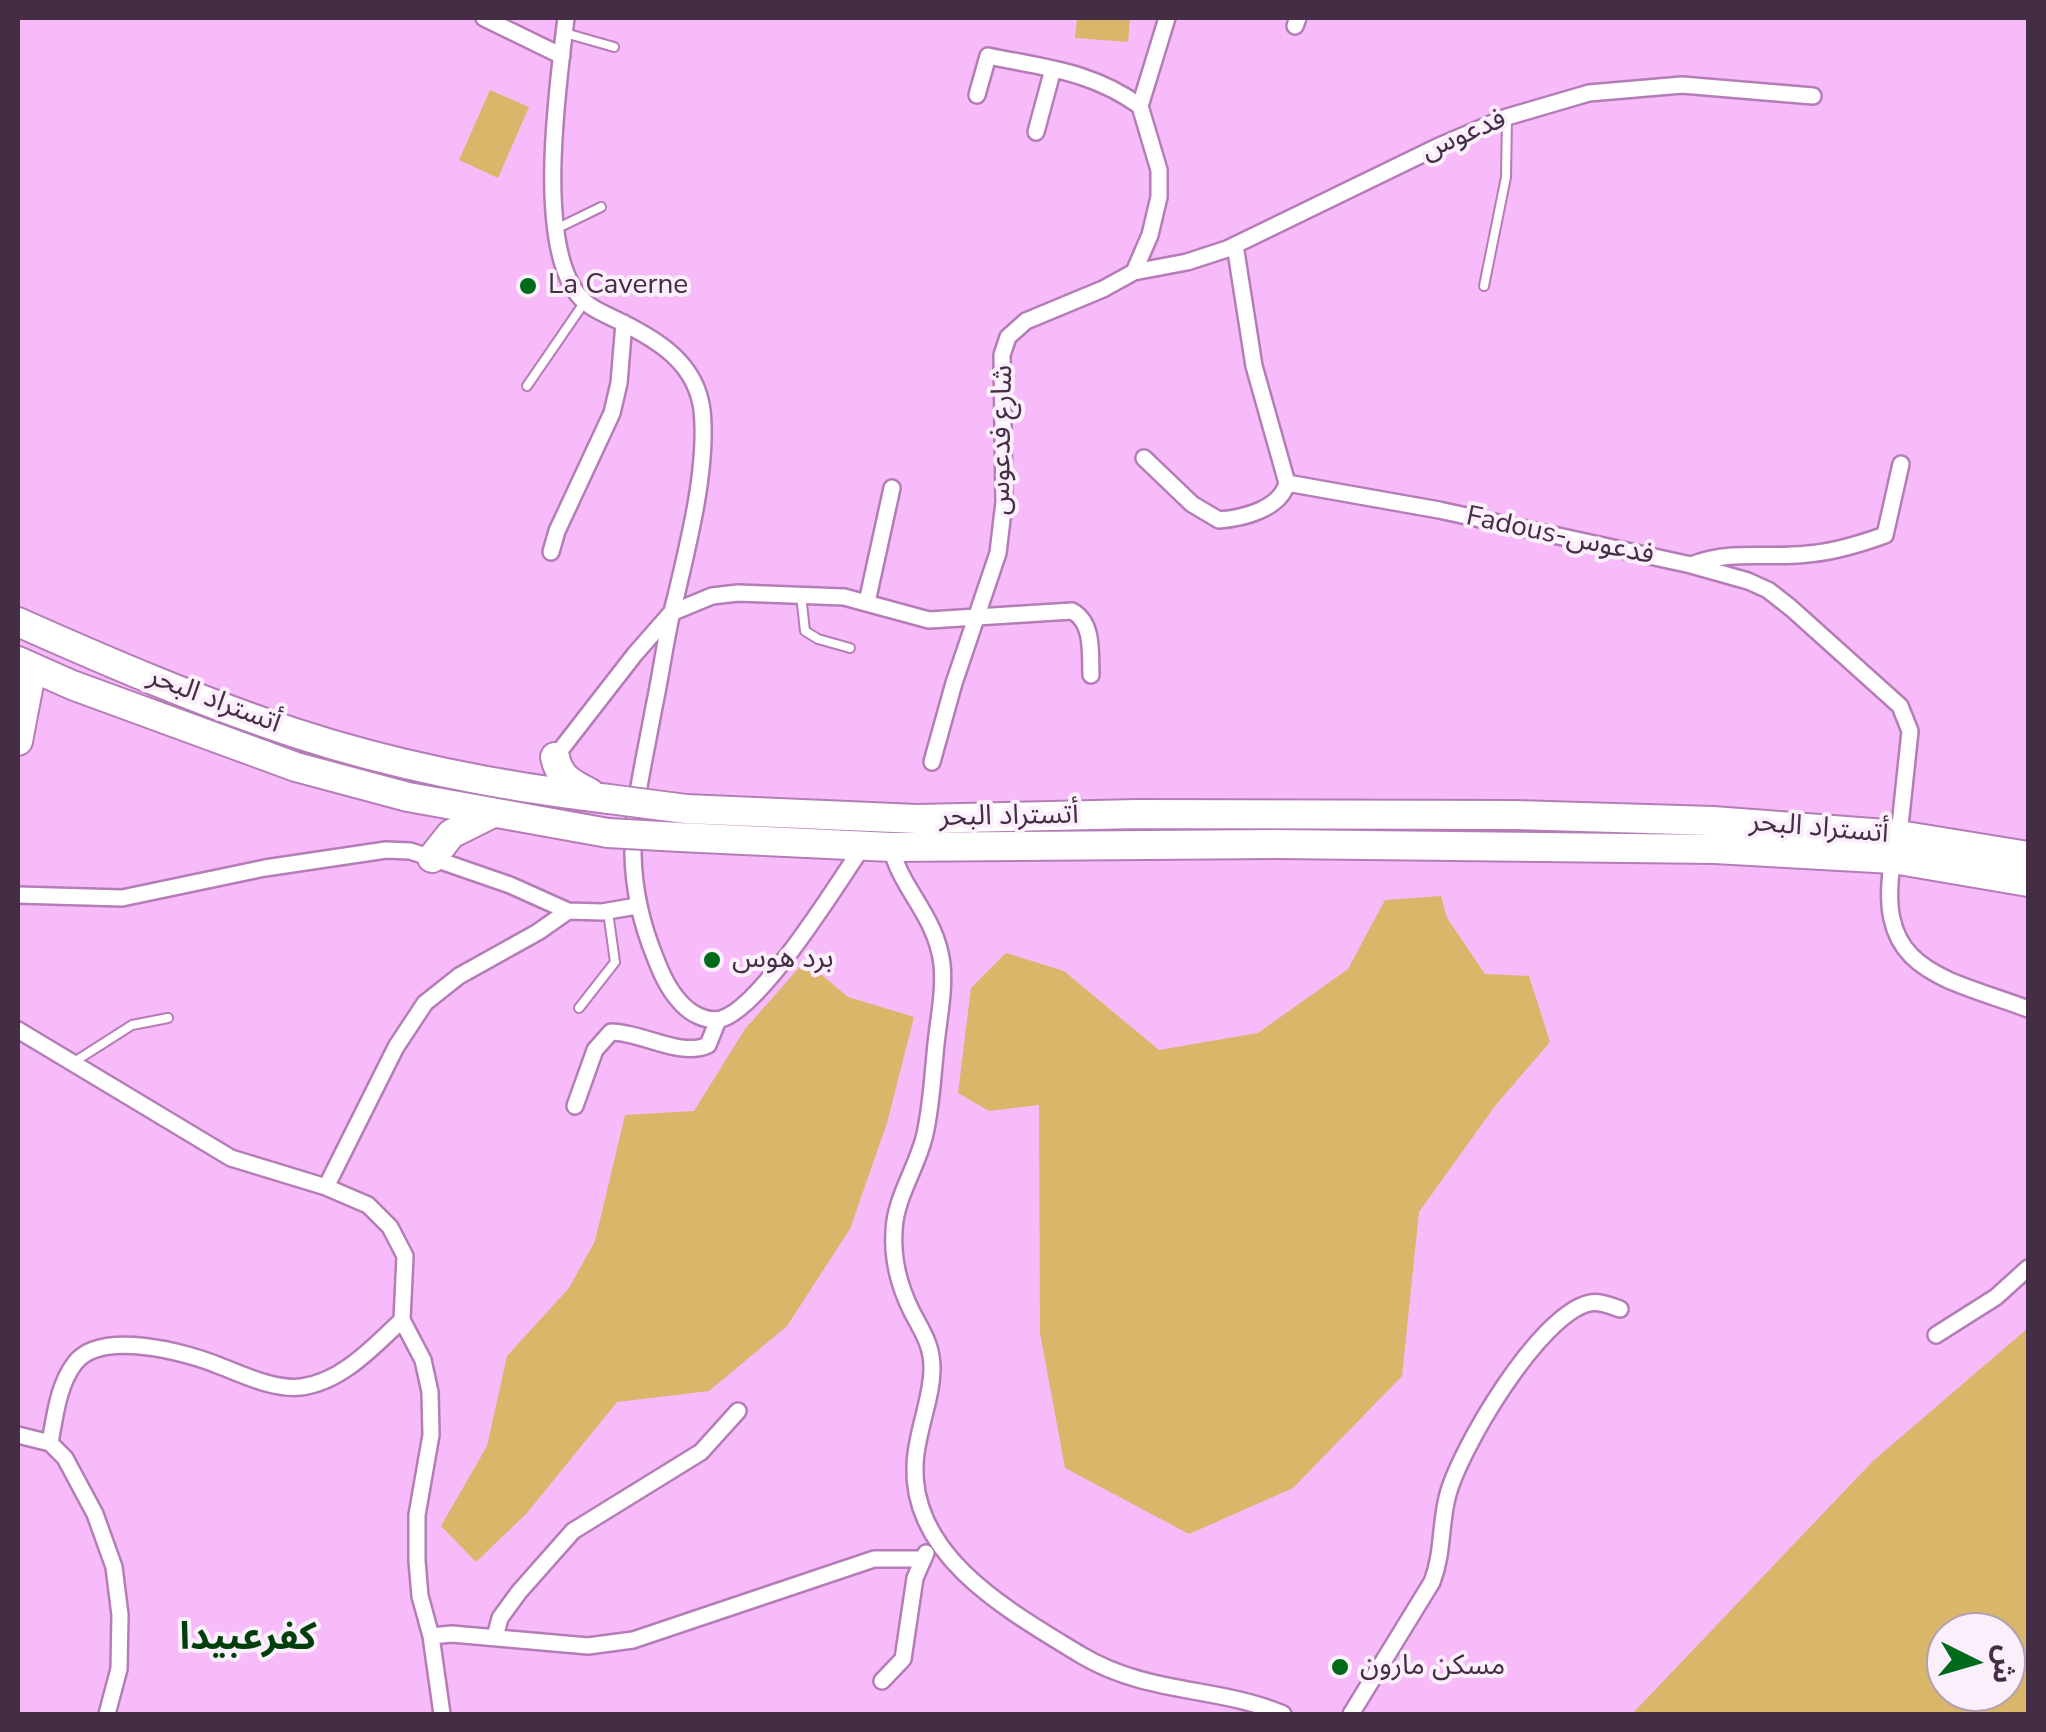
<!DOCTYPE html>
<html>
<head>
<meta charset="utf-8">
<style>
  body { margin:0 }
  #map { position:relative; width:2046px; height:1732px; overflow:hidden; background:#f7bbf9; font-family:"Nunito Sans","Noto Sans Arabic",sans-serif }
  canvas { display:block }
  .frame { position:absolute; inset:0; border:20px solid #452d46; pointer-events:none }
  .north { position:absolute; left:1926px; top:1612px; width:100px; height:100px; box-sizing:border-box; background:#fbeffc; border:2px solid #b2a1b3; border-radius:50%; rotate:95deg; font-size:28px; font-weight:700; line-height:40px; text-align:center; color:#452d46 }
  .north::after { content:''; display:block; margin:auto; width:35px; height:45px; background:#006b1a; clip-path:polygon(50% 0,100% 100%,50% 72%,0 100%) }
</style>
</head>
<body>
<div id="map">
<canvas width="2046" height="1732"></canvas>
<div class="frame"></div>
<div class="north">ش</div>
</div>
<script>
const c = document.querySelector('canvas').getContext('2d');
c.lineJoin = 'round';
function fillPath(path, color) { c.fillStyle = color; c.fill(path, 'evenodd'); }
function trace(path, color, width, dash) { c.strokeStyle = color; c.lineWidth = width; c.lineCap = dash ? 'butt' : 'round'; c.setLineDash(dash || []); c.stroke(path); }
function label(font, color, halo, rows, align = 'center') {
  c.font = font + ' "Nunito Sans","Noto Sans Arabic",sans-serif'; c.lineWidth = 8; c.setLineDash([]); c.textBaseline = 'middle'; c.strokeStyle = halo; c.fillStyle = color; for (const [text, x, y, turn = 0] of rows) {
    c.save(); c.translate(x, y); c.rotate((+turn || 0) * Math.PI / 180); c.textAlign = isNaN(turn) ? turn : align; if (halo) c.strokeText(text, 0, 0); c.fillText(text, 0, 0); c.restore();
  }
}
const green = new Path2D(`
  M 1077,18 L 1130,18 L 1128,42 L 1075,38 Z
  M 490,90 L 529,107 L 498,178 L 459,160 Z
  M 1441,896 L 1447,918 L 1485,974 L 1529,976 L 1550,1042 L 1495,1106 L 1419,1212 L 1402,1376 L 1293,1488 L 1189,1534 L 1065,1468 L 1040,1333 L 1039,1105 L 989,1111 L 958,1093 L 971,988 L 1006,953 L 1064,971 L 1159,1050 L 1258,1033 L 1348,969 L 1385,900 Z
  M 805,961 L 848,997 L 914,1017 L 887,1123 L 850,1229 L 787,1326 L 709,1391 L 617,1402 L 527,1513 L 476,1562 L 441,1526 L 487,1446 L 507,1356 L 569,1288 L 595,1241 L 625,1115 L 694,1111 L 745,1029 Z
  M 2028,1328 L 2028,1714 L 1632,1714 L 1873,1461 ZM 2006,1632 L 2006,1692 L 1946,1692 L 1946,1632 Z`);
const service = new Path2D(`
  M 565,33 L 614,47
  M 556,229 L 601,207
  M 1484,286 L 1506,177 L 1507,117
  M 527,386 L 584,303
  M 801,595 L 805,631 L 818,639 L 850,648
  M 579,1008 L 615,962 L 608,912
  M 74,1062 L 132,1025 L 168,1018`);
const minor = new Path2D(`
  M 484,18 L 562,56
  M 566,18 C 558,85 536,236 576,292 C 586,307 603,313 619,321 C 658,340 696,363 702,410 C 708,466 689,541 676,596 C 666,632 662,670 654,707 C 638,796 618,855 650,944 C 658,965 665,986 681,1003 C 691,1014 706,1022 721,1019 C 761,1008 838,883 863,846
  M 1295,26 L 1298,18
  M 977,95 L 988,56 C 1046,68 1091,71 1140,106
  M 1036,132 L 1053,69
  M 1235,245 L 1254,366 L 1287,483
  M 1134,272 L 1187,262 L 1227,249 L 1437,147 L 1507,117 L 1589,93 L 1682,85 L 1813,96
  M 1144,458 L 1192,504 L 1219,520 C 1244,518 1280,509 1287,483
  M 1287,483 L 1439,510 L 1691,565 L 1748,581 L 1768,590 L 1791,608 L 1900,706 L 1910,731 L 1899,835
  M 551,552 L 557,531 L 612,413 L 619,383 L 624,323
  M 1691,565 C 1734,549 1766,559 1808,554 C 1835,552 1860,544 1885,535 L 1901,464
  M 867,602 L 892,488
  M 555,757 L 635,654 L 671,613 L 712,596 L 738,593 L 844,597 L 929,620 L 1072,611 C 1094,623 1090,653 1091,675
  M 932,762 L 954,683 L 998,553 L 1004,502 L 1002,355 L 1008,337 L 1026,321 L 1103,289 L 1134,272 L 1150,235 L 1159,197 L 1159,170 L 1140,106 L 1167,18
  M 891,847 C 901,890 936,915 942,964 C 945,994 937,1025 935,1055 C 932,1083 931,1110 924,1138 C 916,1169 895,1199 894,1231 C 892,1261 899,1286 912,1312 C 922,1331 932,1345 932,1368 C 932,1400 916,1432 915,1465 C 911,1558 1011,1612 1081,1655 C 1148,1695 1217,1686 1283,1714
  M 1893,859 C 1873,972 1943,977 2028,1009
  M 18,895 L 122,898 L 265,868 L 386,850 L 410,851 L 432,858 L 510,885 L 568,911 L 602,912 L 637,906
  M 18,1030 L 231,1158 L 326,1187 L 368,1205 L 390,1227 L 405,1256 L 402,1320 L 423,1360 L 430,1392 L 431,1435 L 417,1515 L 417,1561 L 420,1596 L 431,1636 L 452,1634 L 588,1646 L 633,1640 L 874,1559 L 923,1559
  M 575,1106 L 595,1050 L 611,1032 C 642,1032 680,1058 708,1045 L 718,1020
  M 326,1187 L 396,1047 L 425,1003 L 459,976 L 538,932 L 568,911
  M 1936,1335 L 1996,1297 L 2028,1268
  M 18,1435 L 50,1443 L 65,1458 L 95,1514 L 114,1567 L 120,1615 L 119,1669 L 107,1714
  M 50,1443 C 55,1416 58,1385 75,1363 C 101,1329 186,1352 220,1366 C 244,1375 274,1390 301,1387 C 342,1382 374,1346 402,1320
  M 431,1636 L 442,1714
  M 495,1637 L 500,1618 L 519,1592 L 573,1531 L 701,1452 L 738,1411
  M 882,1681 L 903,1659 L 915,1578 L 926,1553
  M 1351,1714 L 1432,1582 C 1443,1554 1440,1527 1447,1498 C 1458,1451 1540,1313 1590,1303 C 1600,1301 1611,1306 1620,1309`);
const motorway = new Path2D(`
  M 18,622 C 108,662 201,702 295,733 C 396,766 504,787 609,799
  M 18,661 L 72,685 L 296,767 L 408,797 L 608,833
  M 18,741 L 32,668
  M 555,757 C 559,778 573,784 590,793
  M 686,809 L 917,819 L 1138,814 L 1516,815 L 1713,821 L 1899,835 L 2028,856
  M 680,837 L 891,847 L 1276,844 L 1715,849 L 1893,859 L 2028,882
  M 432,858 L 451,834 L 491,814`);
const motorwayBridge = new Path2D(`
  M 609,799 L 686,809
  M 608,833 L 680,837`);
const markers = [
  [528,286,10,"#006b1a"],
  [712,960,10,"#006b1a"],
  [1340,1667,10,"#006b1a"]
];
const streetNames = [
  ["فدعوس",1464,136,-23],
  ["شارع فدعوس",1003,440,-89],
  ["Fadous-فدعوس",1560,537,12],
  ["أتستراد البحر",214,701,21],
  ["أتستراد البحر",1009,817,-1],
  ["أتستراد البحر",1819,829,5]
];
const poiNames = [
  ["La Caverne",548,286],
  ["برد هوس",732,960],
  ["مسكن مارون",1360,1667]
];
const districtNames = [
  ["كفرعبيدا",248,1640]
];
fillPath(green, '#d9b669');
trace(service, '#b57db7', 12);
trace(minor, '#b57db7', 20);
trace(motorway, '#b57db7', 32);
trace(service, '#fff', 8);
trace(minor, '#fff', 15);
trace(motorway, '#fff', 28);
trace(motorwayBridge, '#b57db7', 32, []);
trace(motorwayBridge, '#fff', 28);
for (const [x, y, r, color] of markers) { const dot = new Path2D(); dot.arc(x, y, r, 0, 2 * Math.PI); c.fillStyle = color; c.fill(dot); trace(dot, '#fbeffc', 4); }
label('28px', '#452d46', '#fbeffc', streetNames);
label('28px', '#452d46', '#fbeffc', poiNames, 'left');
label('bold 38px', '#003f0b', '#fbeffc', districtNames);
</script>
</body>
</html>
